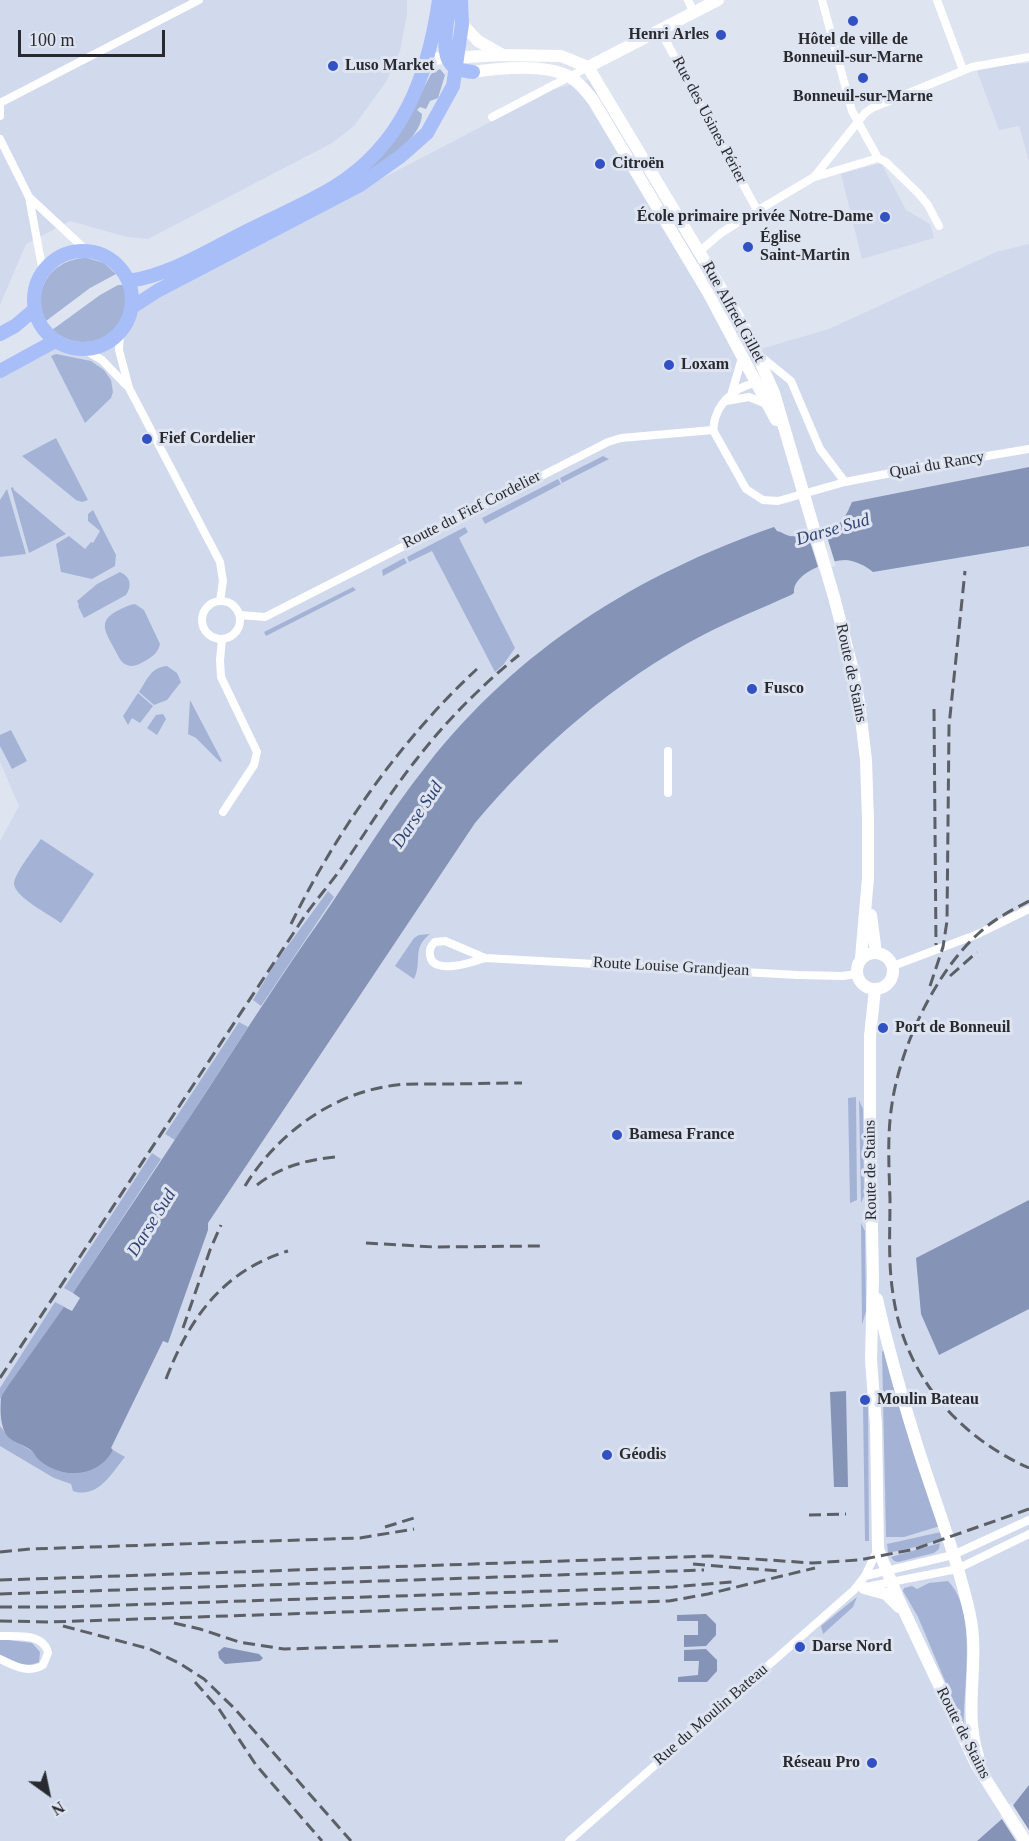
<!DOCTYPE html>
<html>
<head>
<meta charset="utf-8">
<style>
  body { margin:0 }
  #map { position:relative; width:1029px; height:1841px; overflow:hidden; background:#dfe4f1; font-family:"Times New Roman",serif }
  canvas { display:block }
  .north { position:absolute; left:18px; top:1763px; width:60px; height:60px; -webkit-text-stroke:4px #dfe4f1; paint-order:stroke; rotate:147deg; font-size:16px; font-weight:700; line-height:24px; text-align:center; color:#282a2f }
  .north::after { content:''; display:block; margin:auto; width:21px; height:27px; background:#282a2f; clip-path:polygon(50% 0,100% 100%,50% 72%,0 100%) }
  .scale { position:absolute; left:18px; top:30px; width:147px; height:27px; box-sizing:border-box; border:3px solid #282a2f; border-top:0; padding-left:8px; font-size:18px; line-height:21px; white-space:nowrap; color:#282a2f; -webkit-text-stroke:4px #dfe4f1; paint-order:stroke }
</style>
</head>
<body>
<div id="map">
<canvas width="1029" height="1841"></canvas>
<div class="north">N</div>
<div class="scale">100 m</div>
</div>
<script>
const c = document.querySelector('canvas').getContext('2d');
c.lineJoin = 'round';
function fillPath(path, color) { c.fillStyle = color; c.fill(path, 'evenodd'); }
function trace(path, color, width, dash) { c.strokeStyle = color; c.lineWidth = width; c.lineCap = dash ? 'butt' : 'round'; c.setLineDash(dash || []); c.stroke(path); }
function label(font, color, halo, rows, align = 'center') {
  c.font = font + ' "Times New Roman",serif'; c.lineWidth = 6; c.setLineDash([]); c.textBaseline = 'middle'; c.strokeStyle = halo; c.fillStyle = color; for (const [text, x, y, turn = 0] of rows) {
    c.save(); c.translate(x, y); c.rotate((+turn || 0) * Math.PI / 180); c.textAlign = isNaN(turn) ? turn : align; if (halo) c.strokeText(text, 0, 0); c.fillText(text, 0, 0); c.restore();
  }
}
const built = new Path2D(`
  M 0,0 L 407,0 L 407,14 L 400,51 L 386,82 L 354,126 L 332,143 L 148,239 L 127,237 L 70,221 L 26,244 L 0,305 Z
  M 1029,63 L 1029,161 L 1019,126 L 999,130 L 977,71 L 990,66 Z
  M 589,80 L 761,349 L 829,329 L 996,252 L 1029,244 L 1029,1785 L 1003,1818 L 977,1841 L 0,1841 L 0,841 L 19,806 L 0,762 L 0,377 L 554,89 Z
  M 881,163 L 906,210 L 930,224 L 934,238 L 862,259 L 841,174 Z`);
const green = new Path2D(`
  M 440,69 L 445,75 L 438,98 L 430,101 L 426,109 L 420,107 L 417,110 L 422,114 C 422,141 373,169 353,184 L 414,107 L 431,74 Z
  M 87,258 L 104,263 L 116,274 L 90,288 L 46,321 C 30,289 53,258 87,258 Z
  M 118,285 L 123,285 C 139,330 88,360 52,330 L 100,295 Z
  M 56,354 L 91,361 L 104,370 L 111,380 L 113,392 L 111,398 L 85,423 L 51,356 Z
  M 56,438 L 88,500 L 82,502 L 76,500 L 22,456 Z
  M 603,456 L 609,459 L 562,483 L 560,478 Z
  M 558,479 L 561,484 L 485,524 L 482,518 Z
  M 13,487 L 14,490 L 66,534 L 29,553 L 11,488 Z
  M 7,489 L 26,554 L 0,557 L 0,500 Z
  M 93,510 L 116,555 L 115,566 L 92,579 L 61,572 L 56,544 L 69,536 L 85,549 L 91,542 L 93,543 L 100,531 L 88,521 L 88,514 Z
  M 465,527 L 468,532 L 459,538 L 515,648 L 503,665 L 495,672 L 432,551 L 409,562 L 407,557 Z
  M 404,558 L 407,563 L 383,576 L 382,570 Z
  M 120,572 C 131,577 132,586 126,595 L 84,618 L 78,606 L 79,605 L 77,601 L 97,584 Z
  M 353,587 L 356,590 L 266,636 L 264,632 Z
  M 135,604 L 144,610 L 160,644 C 158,653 153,656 145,661 C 139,664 133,668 127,665 C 121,663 118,656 115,650 C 107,634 96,622 117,611 C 123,608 128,605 135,604 Z
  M 167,666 L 177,673 L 181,682 L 167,700 L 154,705 L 139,692 C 147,680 151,667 167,666 Z
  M 138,693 L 153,706 L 140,723 L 132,718 L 128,725 L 123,716 Z
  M 190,700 L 222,761 L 220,762 L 196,738 L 188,734 Z
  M 163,714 L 166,719 L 157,735 L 147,728 L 156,715 Z
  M 11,730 L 27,761 L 12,769 L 0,746 L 0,735 Z
  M 41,839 L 94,874 L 61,923 C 50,915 15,897 14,884 C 14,874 34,849 41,839 Z
  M 328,891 L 334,897 L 261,1006 L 253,1000 L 275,963 Z
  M 430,934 C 411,949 423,960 414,979 L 395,966 L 414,938 L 419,935 Z
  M 239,1022 L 248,1027 L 175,1140 L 165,1134 Z
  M 856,1097 L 857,1200 L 850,1203 L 848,1098 Z
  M 859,1100 L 863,1109 L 864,1196 L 861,1203 Z
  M 152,1153 L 161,1159 L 73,1293 L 64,1288 Z
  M 861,1223 L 865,1231 L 866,1311 L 862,1325 Z
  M 55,1302 L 65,1307 L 0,1399 L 0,1388 Z
  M 884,1350 L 940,1526 L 904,1537 L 886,1537 L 882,1352 Z
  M 863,1406 L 868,1406 L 869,1541 L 865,1541 Z
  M 0,1426 L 9,1437 L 33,1452 L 108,1457 L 113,1450 L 125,1457 C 111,1474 98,1499 73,1491 L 71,1484 L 54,1478 L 0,1446 Z
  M 941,1532 L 943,1538 L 924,1545 L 888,1553 L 887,1544 Z
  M 940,1543 L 939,1549 L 934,1553 L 898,1562 L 894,1561 L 891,1557 Z
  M 948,1581 C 978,1611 963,1687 964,1726 L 918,1617 L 903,1591 L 904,1588 L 912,1586 L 917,1589 L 929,1583 Z
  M 857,1597 L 853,1607 L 823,1634 L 821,1626 Z
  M 0,1639 L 32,1643 L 40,1652 L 39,1662 C 25,1669 13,1661 0,1656 Z`);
const water = new Path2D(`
  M 1029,467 L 1029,546 L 873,572 C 866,566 856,561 846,560 C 830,560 792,573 794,593 L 791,595 C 762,608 732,620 703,635 C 615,681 538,748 475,823 L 208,1223 L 208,1230 L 168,1343 L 163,1341 L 111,1448 L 113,1450 C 98,1478 61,1480 38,1459 C 36,1457 35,1454 32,1451 C 25,1445 15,1443 8,1437 C 0,1428 0,1410 1,1398 C 2,1394 6,1390 8,1386 L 64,1307 L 72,1311 L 80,1298 L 73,1293 C 116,1228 160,1163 203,1097 C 242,1037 280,977 321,919 C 356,868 388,814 427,765 C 518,649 636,575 774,527 L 777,531 C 782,532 785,535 790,536 C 799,538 834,531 840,523 C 845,518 849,509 852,502 Z
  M 1029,1200 L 1029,1309 L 939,1355 L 921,1314 L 916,1258 Z
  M 846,1391 L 848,1487 L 834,1487 L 830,1392 Z
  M 706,1614 L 716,1624 L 716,1635 L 706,1646 L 684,1647 L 684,1635 L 698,1635 L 698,1621 L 677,1621 L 677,1615 Z
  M 224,1647 L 259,1654 L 263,1658 L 260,1661 L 225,1664 L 219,1658 L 218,1652 Z
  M 706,1649 L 717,1660 L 717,1671 L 707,1682 L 678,1682 L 678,1677 L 698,1675 L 699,1661 L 684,1661 L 684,1650 Z
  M 1029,1785 L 1029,1841 L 977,1841 L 1003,1818 Z`);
const pier = new Path2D(`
  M 824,527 L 836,566 L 819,570 L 807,532 Z
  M 1011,1802 L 1029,1830 L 1029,1841 L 1016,1841 L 1000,1816 Z`);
const street = new Path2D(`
  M 688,0 L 694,13
  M 822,0 L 852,111 L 878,158 L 886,162 L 918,193 L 928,205 L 939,226
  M 937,0 L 963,70
  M 660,30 L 757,210
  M 0,103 L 199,0
  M 0,104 L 0,116
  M 492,117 L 588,67
  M 0,139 L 29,197 L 43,272
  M 815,177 L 878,158
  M 29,197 L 88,252
  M 699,252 L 721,233 L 745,218 L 814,177 L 865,113 L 872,108 L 972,67 L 1029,57
  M 120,333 L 119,350 L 129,388 L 220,562 L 223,581 L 220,601
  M 85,350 L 102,360 L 126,385
  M 758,354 L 791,381 L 820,449 L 845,482
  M 732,392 L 742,358
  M 726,401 L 749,397 L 769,405
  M 713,430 L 746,489 L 763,500 L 778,501 L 845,482 L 927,466 L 1029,449
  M 713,430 C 714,426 714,420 716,416 C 721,400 742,382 759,384
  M202 620a19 19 0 1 1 38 0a19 19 0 1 1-38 0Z
  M 240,615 L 265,617 L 608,442 L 621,438 L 713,430
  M 222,639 L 220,660 L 221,677 L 257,752 L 254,765 L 223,812
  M 668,793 L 668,751
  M 485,958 L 445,941 L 435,942 C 431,946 429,949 430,955 C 432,976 473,962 485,958 L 798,975 L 842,976 L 857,974
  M 893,966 L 978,934 L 1029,909
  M 865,1576 L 953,1555 L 1029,1520
  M 866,1587 L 957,1569 L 1029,1534
  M 0,1636 C 16,1636 44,1633 48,1653 L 43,1665 C 29,1674 14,1666 0,1659
  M 569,1841 L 854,1590 L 865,1576 L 878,1549`);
const secondary = new Path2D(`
  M 462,24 L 478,41 L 501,54
  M 428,59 L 502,55 L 561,56 L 588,67 L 718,0
  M 588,67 L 746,330 L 774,393 L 834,597 L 853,670 L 859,702 L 866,760 L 868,820 L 868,878 L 861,958
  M 473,72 C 500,68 545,63 570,77 C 579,82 586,91 593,100 L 709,294 L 776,420
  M 871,915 L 876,953
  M857 971a18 18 0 1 1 36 0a18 18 0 1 1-36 0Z
  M 875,989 L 870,1036 L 870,1128 L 873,1278 L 871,1360 L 876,1425 L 878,1549 L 898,1598 L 976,1764 L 1025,1841
  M 877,1299 C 888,1348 902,1397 917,1445 C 935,1502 957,1557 970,1615 C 980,1662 963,1710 978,1756
  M 864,1588 L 886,1594 L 899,1607`);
const primary = new Path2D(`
  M 450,0 C 449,19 436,60 458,69 C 462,71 468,71 473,72
  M34 300a49 49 0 1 1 98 0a49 49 0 1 1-98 0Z
  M 128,281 C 168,276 209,250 245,232 C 274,217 306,204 334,187 C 403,145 428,76 439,0
  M 131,308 L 157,291 L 360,185 L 401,156 L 427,133 L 453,86 L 462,24 L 461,0
  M 0,334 L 15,326 L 35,309
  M 0,371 L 55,341`);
const rail = new Path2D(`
  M 934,709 L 936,945
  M 1029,901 C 1012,910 994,919 979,933 C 936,971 900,1047 892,1104 C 887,1135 889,1167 890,1199 C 890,1230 888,1263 893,1294 C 904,1374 957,1436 1029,1468
  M 291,924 C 336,832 402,738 477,669
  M 950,976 L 977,952
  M 930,986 L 943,947 L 947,921 L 949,726 L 965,571
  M 257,1185 C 280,1167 305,1160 335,1157
  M 245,1186 C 275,1137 327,1097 384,1087 C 402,1083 420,1084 439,1084 C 466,1084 494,1083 522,1083
  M 366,1243 L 434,1247 L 541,1246
  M 183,1328 L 210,1250 L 221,1225
  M 0,1378 L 306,914 C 317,899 329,885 340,870 C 365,834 388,795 416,760 C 446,721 481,686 519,655
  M 166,1379 C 190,1317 223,1271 288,1251
  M 809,1515 L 846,1514
  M 385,1527 L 414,1518
  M 0,1552 L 31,1549 L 360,1538 L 414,1529
  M 693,1564 L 779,1571
  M 0,1580 L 710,1556 L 812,1563 L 859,1560 L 915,1549 L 1029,1509
  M 0,1594 L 704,1570
  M 0,1607 L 61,1607 L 673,1587 L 732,1582
  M 0,1621 L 50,1622 L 669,1601 L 708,1594 L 815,1568
  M 174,1623 L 200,1629 L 239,1642 L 284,1649 L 558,1641
  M 63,1626 L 150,1649 L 179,1663 L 204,1679 L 234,1708 L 351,1841
  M 195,1682 L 219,1709 L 256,1765 L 322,1841`);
const markers = [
  [853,21,6,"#3251c2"],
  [721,35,6,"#3251c2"],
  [333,66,6,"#3251c2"],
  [863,78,6,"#3251c2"],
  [600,164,6,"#3251c2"],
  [885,217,6,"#3251c2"],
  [748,247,6,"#3251c2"],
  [669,365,6,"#3251c2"],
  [147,439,6,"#3251c2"],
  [752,689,6,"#3251c2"],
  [883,1028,6,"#3251c2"],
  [617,1135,6,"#3251c2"],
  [865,1400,6,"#3251c2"],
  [607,1455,6,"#3251c2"],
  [800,1647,6,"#3251c2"],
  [872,1763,6,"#3251c2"]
];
const poiNames = [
  ["Henri Arles",709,35,"right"],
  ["Hôtel de ville de",853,40,"center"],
  ["Bonneuil-sur-Marne",853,58,"center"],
  ["Luso Market",345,66],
  ["Bonneuil-sur-Marne",863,97,"center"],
  ["Citroën",612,164],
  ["École primaire privée Notre-Dame",873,217,"right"],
  ["Église",760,238],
  ["Saint-Martin",760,256],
  ["Loxam",681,365],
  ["Fief Cordelier",159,439],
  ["Fusco",764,689],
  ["Port de Bonneuil",895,1028],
  ["Bamesa France",629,1135],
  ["Moulin Bateau",877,1400],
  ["Géodis",619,1455],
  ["Darse Nord",812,1647],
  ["Réseau Pro",860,1763,"right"]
];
const streetNames = [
  ["Rue des Usines Périer",709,120,62],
  ["Rue Alfred Gillet",733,312,61],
  ["Quai du Rancy",937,465,-10],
  ["Route du Fief Cordelier",472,510,-27],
  ["Route de Stains",851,673,78],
  ["Route Louise Grandjean",671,967,3],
  ["Route de Stains",871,1170,-91],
  ["Rue du Moulin Bateau",711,1715,-41],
  ["Route de Stains",963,1733,63]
];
const waterNames = [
  ["Darse Sud",833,530,-16],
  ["Darse Sud",418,815,-56],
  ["Darse Sud",152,1223,-58]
];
fillPath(built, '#d1d9ed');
fillPath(green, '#a4b3d5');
fillPath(water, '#8493b6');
fillPath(pier, '#dfe4f1');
trace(street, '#fff', 8);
trace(secondary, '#fff', 12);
trace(primary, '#a8bef9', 14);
trace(rail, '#5c5f66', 3, [12, 6]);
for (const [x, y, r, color] of markers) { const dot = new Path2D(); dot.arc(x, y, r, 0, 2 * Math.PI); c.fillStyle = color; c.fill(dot); trace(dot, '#dfe4f1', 2); }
label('bold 16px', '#282a2f', '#dfe4f1', poiNames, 'left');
label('16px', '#282a2f', '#dfe4f1', streetNames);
label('italic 18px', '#314373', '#dfe4f1', waterNames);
</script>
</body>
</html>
